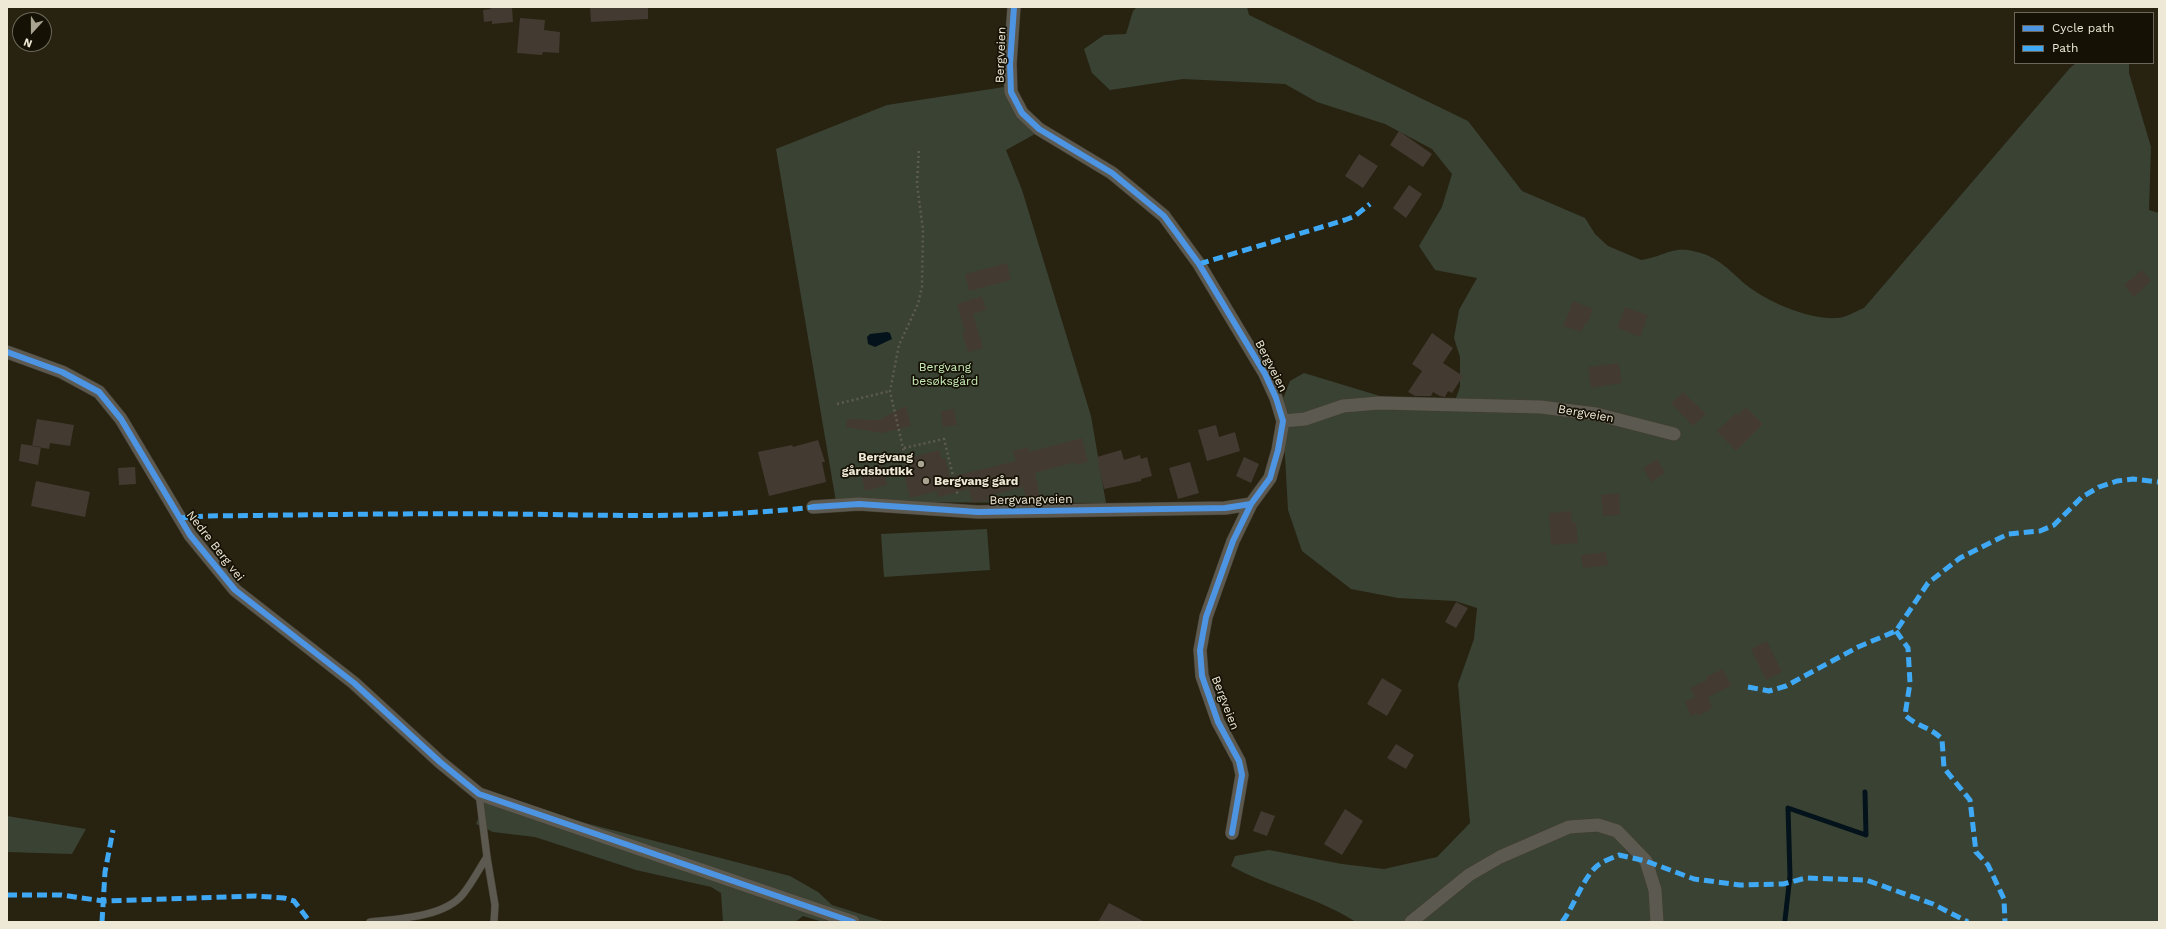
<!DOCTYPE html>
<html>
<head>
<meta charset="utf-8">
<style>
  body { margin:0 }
  #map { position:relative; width:2166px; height:929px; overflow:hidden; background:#282211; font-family:"Work Sans",sans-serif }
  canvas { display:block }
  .frame { position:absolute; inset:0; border:8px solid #eee8d6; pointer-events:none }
  .legend { position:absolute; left:2014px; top:12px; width:140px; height:52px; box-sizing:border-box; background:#151105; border:1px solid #6c6759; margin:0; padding:5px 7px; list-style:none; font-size:12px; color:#eee8d6 }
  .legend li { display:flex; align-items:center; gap:8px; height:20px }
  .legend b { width:20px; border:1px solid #6c6759 }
  .north { position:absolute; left:12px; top:12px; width:40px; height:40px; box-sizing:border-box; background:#151105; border:1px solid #6c6759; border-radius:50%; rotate:201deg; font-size:11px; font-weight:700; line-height:16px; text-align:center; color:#eee8d6 }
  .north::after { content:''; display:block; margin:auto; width:14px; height:18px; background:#a9a391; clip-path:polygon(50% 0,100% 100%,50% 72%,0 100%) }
</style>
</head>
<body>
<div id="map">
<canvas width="2166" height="929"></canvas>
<div class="frame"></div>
<ul class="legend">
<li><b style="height:5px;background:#4d94e3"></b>Cycle path</li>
<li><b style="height:5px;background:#3fa9f5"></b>Path</li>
</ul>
<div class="north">N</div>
</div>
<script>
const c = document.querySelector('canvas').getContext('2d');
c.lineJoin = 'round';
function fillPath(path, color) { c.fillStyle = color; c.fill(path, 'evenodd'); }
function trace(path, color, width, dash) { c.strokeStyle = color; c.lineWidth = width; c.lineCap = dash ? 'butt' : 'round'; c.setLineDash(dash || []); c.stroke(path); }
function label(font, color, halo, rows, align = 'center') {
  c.font = font + ' "Work Sans",sans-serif'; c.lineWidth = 3.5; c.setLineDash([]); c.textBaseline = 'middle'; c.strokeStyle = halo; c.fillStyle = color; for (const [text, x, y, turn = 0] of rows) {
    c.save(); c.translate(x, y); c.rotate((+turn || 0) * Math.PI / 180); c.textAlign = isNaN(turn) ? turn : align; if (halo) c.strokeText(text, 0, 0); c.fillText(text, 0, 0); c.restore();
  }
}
const green = new Path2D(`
  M 1137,7 L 1247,7 L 1249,15 L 1468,121 L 1522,191 L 1585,218 L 1595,234 L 1608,246 L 1641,260 C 1665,257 1671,245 1697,252 C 1718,257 1729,270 1745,284 C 1767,302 1809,320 1838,318 C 1847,317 1856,311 1864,308 L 2070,68 L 2076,63 L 2129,63 L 2129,73 L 2151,147 L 2149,210 L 2159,213 L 2159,922 L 1356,922 C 1317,897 1271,888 1231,866 L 1235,856 L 1269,850 L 1342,864 L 1384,869 L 1437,857 L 1470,823 L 1458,684 L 1474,639 L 1477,608 L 1455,601 L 1398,598 L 1351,589 L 1302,551 L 1288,510 L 1282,401 L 1290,381 L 1304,373 L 1393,400 L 1451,411 L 1460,387 L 1460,357 L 1454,338 L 1459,310 L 1477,278 L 1435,270 L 1419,246 L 1442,207 L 1452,174 L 1432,149 L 1385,124 L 1317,102 L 1285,84 L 1183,79 L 1110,90 L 1092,73 L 1084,49 L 1104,35 L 1126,34 L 1133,11 Z
  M 1004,87 L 1035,134 L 1006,150 L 1022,190 L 1091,416 L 1106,503 L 836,502 L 776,149 L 887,105 Z
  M 987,529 L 990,570 L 884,577 L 881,534 Z
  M 485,801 L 570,819 L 790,876 L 818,892 L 832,905 L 886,922 L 823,922 L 803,916 L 795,922 L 723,922 L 721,893 L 711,887 L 636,870 L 535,837 L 493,832 L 476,824 Z
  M 7,816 L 86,829 L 72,854 L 7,852 Z`);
const water = new Path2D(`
  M 887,332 L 890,333 L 892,339 L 875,347 L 868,344 L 867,337 L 870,334 Z`);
const stream = new Path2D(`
  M 1785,920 L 1790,876 L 1788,808 L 1866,835 L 1865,792`);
const building = new Path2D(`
  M 490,7 L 512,7 L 513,22 L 492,24 L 492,21 L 484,22 L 483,10 L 491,9 Z
  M 590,7 L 648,7 L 648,19 L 591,22 Z
  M 520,18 L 545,20 L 544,30 L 560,32 L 559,53 L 543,52 L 542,55 L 517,53 Z
  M 1399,131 L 1432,154 L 1423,167 L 1390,145 Z
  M 1359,154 L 1378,166 L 1363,188 L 1345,176 Z
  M 1409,185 L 1422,194 L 1406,218 L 1393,208 Z
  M 1007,263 L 1011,280 L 969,291 L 965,274 Z
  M 2142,270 L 2151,281 L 2134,297 L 2124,285 Z
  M 982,296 L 986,310 L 973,314 L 983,348 L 968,352 L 962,333 L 965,332 L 957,304 Z
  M 1573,301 L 1593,309 L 1587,324 L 1585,323 L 1581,332 L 1563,326 Z
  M 1625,307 L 1648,315 L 1640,337 L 1617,328 Z
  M 1432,333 L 1453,348 L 1443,363 L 1463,376 L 1452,393 L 1448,391 L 1445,397 L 1440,396 L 1433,392 L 1431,396 L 1415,396 L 1408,392 L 1422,371 L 1412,364 Z
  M 1619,363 L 1622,383 L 1591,388 L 1588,367 Z
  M 1683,392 L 1706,414 L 1693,426 L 1671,403 Z
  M 906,406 L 911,426 L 882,433 L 846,427 L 847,419 L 879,420 Z
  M 1746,407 L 1763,424 L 1736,451 L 1717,431 L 1736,413 L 1738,415 Z
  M 954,409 L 957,425 L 943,427 L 941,411 Z
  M 37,419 L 74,425 L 70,446 L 50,443 L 49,449 L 32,446 Z
  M 1216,425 L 1219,437 L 1235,432 L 1240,451 L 1207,461 L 1198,430 Z
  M 1082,438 L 1088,462 L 1075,465 L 1075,462 L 1035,473 L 1040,498 L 1027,502 L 1023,487 L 987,496 L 989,500 L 973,503 L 969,489 L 938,497 L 937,491 L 910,498 L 904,473 L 912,471 L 909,458 L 939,450 L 942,459 L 945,458 L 950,477 L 1016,461 L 1013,451 L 1028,447 L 1029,452 Z
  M 818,440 L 825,462 L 822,462 L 826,482 L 769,496 L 758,452 L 792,445 L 793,447 Z
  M 21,444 L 41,447 L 38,465 L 19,461 Z
  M 1121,450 L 1124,460 L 1140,455 L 1141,459 L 1147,457 L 1152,476 L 1141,479 L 1141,481 L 1104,489 L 1097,457 Z
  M 1244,457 L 1259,464 L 1251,483 L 1236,476 Z
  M 1657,459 L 1665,473 L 1651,482 L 1643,468 Z
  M 1190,462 L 1199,493 L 1178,499 L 1169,468 Z
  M 882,465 L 887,485 L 865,491 L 860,470 Z
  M 135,467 L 136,484 L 119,485 L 118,468 Z
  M 36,481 L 90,492 L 85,517 L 31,506 Z
  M 1619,493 L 1620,515 L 1603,516 L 1601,495 Z
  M 1571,511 L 1572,523 L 1576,522 L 1578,543 L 1551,545 L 1549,513 Z
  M 1606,552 L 1608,565 L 1583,568 L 1581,555 Z
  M 1456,602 L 1468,608 L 1456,628 L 1445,622 Z
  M 1767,641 L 1782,672 L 1766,680 L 1751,649 Z
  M 1723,669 L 1731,686 L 1708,697 L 1712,706 L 1710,707 L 1711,709 L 1698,716 L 1697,713 L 1691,716 L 1685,702 L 1695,697 L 1690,688 L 1707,680 L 1706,677 Z
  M 1382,678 L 1402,690 L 1387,716 L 1367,704 Z
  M 1396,744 L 1414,755 L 1406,769 L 1387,758 Z
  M 1345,809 L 1363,821 L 1342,855 L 1324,844 Z
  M 1261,811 L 1275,816 L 1267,836 L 1253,831 Z
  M 1109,903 L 1145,922 L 1098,922 Z`);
const path = new Path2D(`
  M 837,404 L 890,391
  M 904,448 L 944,439 L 958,496
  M 908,470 L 890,391 L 899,345 L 918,304 L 922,287 L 923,230 L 917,184 L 919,148`);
const service = new Path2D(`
  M 479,794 L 487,857 L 495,905 L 494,922
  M 370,922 C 398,919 445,917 463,894 C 472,883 479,869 487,857`);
const minor = new Path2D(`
  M 1014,7 L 1010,64 L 1011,92 L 1022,113 L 1039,129 L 1112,173 L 1164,216 L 1199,264 L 1265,374 L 1276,398 L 1283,421 L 1278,450 L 1270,478 L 1251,504 L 1233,541 L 1206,617 L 1200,650 L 1202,676 L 1218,722 L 1239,761 L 1242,775 L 1232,833
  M 7,352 L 62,372 L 99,392 L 121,419 L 190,535 L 235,590 L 354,683 L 440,762 L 479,794 L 853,922
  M 1283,421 L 1305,419 L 1343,406 L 1379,403 L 1541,407 L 1596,414 L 1674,434
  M 813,507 L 859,504 L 978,512 L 1225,508 L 1251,504
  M 1411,922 L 1469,875 L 1500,857 L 1569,827 L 1598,825 L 1617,831 L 1646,861 L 1655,890 L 1657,922`);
const quiet = new Path2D(`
  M 1199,264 L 1345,220 L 1355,216 L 1370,204
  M 178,518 L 205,516 C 307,515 409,513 511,514 C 611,515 712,519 813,507
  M 1896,631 L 1908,648 L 1910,683 L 1905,715 C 1917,727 1929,726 1942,739 L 1944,768 L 1970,800 L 1976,852 L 1988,865 L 2004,899 L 2005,922
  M 1748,687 L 1769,691 L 1786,686 L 1858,647 L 1896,631 L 1928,583 L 1960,558 L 2008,534 L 2040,531 L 2054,525 L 2082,497 L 2099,487 L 2117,481 L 2133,479 L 2159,482
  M 7,895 L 61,895 L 103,901 L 256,896 L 284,898 L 294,901 L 310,922
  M 102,922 L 105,872 L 113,830
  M 1562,922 C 1574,907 1582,879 1597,866 C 1603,861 1612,858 1619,855 L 1646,861 L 1694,879 L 1740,885 L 1783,884 L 1806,878 L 1866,880 L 1933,904 L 1968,922`);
const cycleway = new Path2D(`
  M 1014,7 L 1010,64 L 1011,92 L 1022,113 L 1039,129 L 1112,173 L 1164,216 L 1199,264 L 1265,374 L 1276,398 L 1283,421 L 1278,450 L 1270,478 L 1251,504 L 1233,541 L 1206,617 L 1200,650 L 1202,676 L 1218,722 L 1239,761 L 1242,775 L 1232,833
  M 7,352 L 62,372 L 99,392 L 121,419 L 190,535 L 235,590 L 354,683 L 440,762 L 479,794 L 853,922
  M 813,507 L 859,504 L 978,512 L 1225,508 L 1251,504`);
const markers = [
  [921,464,4,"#a9a391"],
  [926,481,4,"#a9a391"]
];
const streetNames = [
  ["Bergveien",1001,55,-88],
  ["Bergveien",1271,366,63],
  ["Bergveien",1586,414,10],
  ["Bergvangveien",1031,500,-1],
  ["Nedre Berg vei",215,546,52],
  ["Bergveien",1225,703,69]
];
const parkNames = [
  ["Bergvang",945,367],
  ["besøksgård",945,381]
];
const poiNames = [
  ["Bergvang",913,457],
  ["gårdsbutikk",913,471],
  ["Bergvang gård",934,481,"left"]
];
fillPath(green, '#3a4333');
fillPath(water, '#04131b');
trace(stream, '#04131b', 5);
fillPath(building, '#433a31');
trace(service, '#423d2e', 8);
trace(minor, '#423d2e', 14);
trace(path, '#5e5b52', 2.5, [2, 3]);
trace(service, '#5c5951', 7);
trace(minor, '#5c5951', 13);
trace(quiet, '#3fa9f5', 5, [10, 5]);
trace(cycleway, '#4d94e3', 6);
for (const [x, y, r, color] of markers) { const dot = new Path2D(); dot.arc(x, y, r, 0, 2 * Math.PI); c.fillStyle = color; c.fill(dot); trace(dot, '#151105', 1.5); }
label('12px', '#eee8d6', '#151105', streetNames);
label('12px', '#c9edb8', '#151105', parkNames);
label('bold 12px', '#eee8d6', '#151105', poiNames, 'right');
</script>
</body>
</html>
